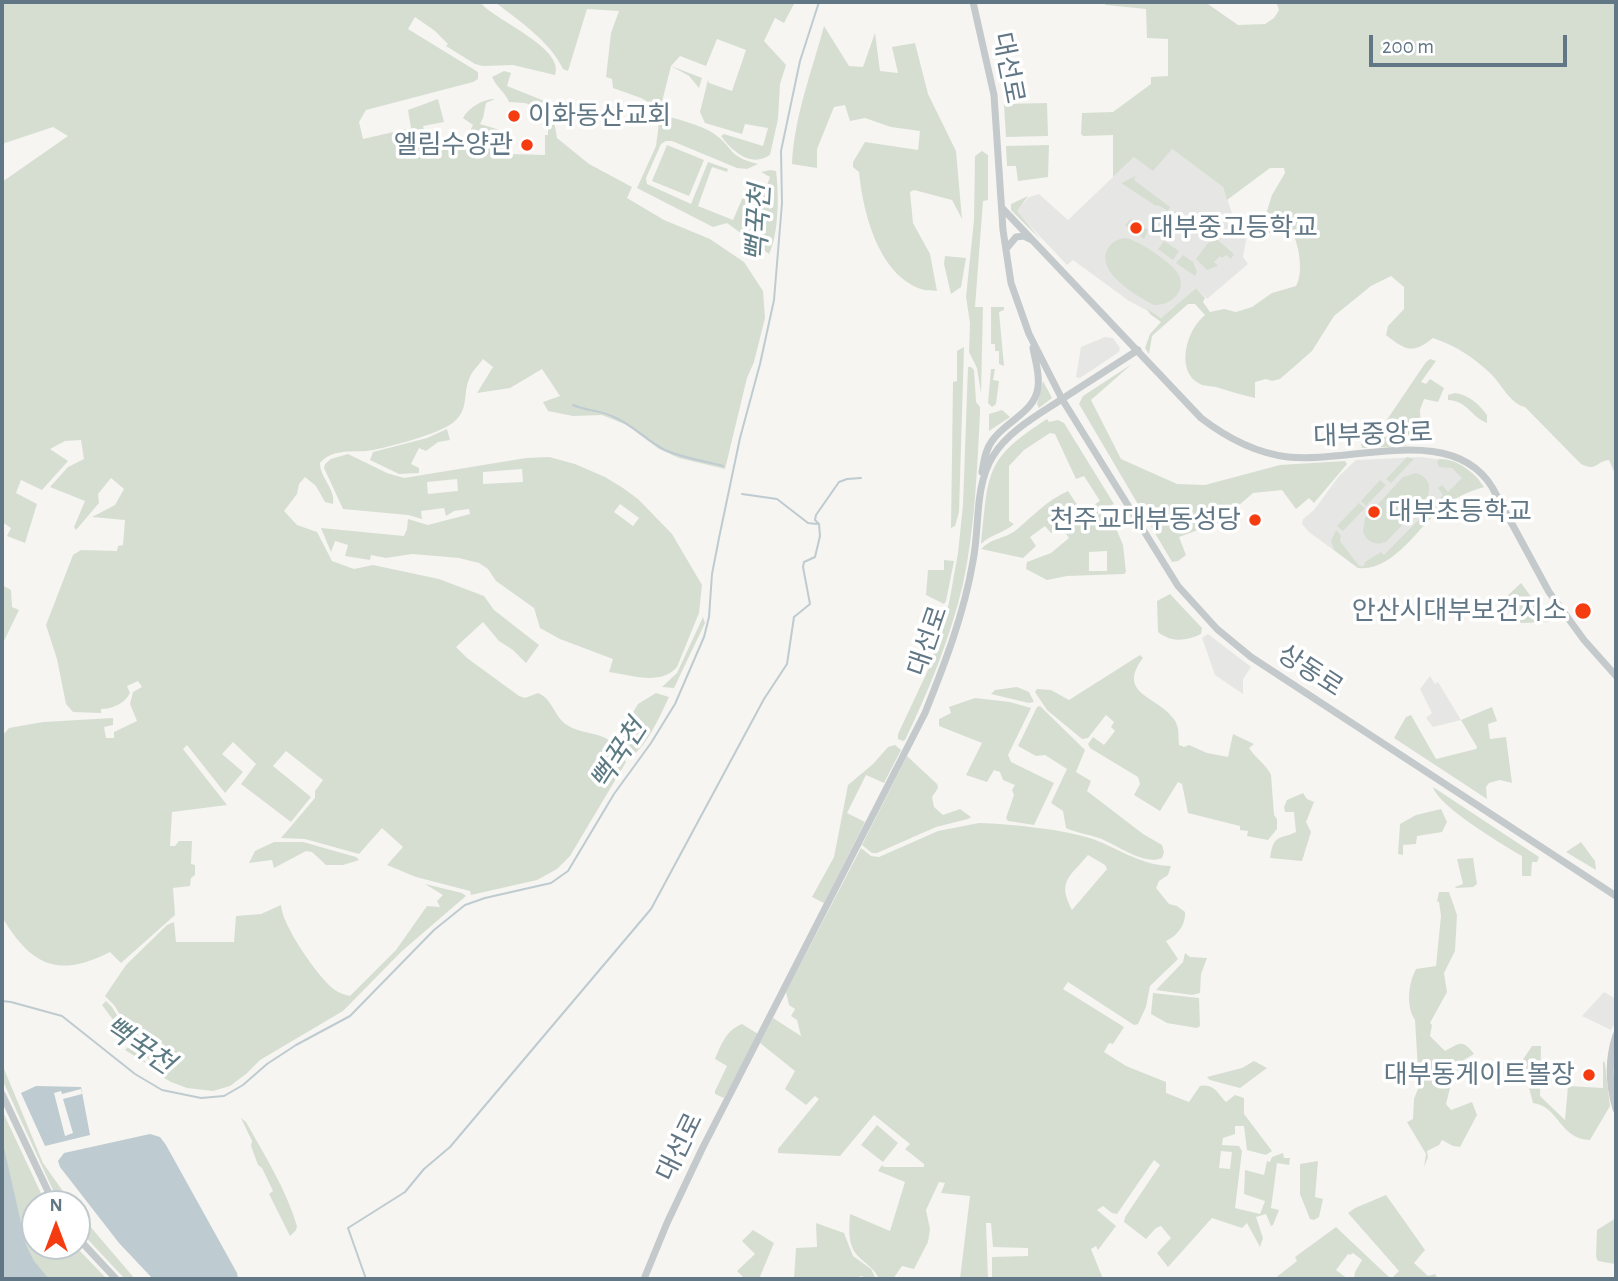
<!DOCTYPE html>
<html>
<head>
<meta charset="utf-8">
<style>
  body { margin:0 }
  #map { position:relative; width:1618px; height:1281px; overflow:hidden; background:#f6f5f1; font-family:"Alegreya Sans",sans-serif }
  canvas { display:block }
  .frame { position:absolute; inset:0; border:4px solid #617785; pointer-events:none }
  .north { position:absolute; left:21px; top:1190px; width:70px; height:70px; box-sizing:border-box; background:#fff; border:2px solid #c0c9ce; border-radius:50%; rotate:0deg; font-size:19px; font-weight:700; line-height:28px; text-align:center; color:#617785 }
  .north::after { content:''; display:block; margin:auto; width:24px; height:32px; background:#f53c11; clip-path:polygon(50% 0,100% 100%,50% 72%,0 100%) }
  .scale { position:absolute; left:1369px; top:35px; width:198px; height:32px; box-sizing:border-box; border:4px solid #617785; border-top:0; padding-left:9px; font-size:21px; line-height:24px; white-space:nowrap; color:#617785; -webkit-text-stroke:5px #fff; paint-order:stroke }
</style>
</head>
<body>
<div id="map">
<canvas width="1618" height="1281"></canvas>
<div class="frame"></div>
<div class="north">N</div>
<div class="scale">200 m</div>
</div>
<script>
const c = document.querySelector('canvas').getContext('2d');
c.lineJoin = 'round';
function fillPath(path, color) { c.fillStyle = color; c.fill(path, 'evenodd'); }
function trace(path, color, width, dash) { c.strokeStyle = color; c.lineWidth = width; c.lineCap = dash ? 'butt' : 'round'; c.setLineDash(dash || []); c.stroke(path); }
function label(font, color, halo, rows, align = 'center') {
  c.font = font + ' "Alegreya Sans","Noto Sans KR",sans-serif'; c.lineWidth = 7; c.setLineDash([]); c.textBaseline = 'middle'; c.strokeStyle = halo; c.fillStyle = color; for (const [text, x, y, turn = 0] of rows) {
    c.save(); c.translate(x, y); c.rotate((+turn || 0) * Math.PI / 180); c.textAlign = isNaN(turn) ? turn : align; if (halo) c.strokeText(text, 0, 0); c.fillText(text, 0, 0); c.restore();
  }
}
const built = new Path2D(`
  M 1172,149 L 1223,187 L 1232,213 L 1247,235 L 1243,257 L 1248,264 L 1207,299 L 1196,288 L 1161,318 L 1129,301 L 1073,260 L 1067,265 L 1016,211 L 1029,197 L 1039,194 L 1068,220 L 1134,157 Z
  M 1105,337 L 1113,338 L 1120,348 L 1119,352 L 1080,378 L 1076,377 L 1081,347 Z
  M 1422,457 L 1456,462 L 1477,477 L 1484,487 L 1459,496 L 1441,508 L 1389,558 L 1370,567 L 1358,568 L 1309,532 L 1302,524 L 1303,519 L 1314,510 L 1339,476 L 1356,460 Z
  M 1208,634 L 1251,667 L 1243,679 L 1243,694 L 1215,675 L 1202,638 Z
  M 1430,676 L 1435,684 L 1438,682 L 1461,720 L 1433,727 L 1426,718 L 1432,713 L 1420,689 Z
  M 1604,992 L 1616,999 L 1616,1021 L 1611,1030 L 1582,1016 Z`);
const green = new Path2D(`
  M 2,2 L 480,2 C 492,19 566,48 555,75 L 513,65 L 483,66 L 475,64 L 446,46 L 448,44 L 435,31 L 415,17 L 408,29 L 478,72 L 478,79 L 473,82 L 366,110 L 359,122 L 363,139 L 411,128 L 408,110 L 438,99 L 444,122 L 423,126 L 428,148 L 465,141 L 473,125 L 463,118 C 469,107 483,99 495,99 L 486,103 L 483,118 L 480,124 L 510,133 L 510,154 L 545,155 L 545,135 L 548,135 L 548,113 L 552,109 L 557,138 L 589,164 L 632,187 L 627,198 L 664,220 L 710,239 L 744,262 L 763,291 L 765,318 L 754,362 L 747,378 L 725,469 L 679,458 L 659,449 L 627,425 L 602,415 L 573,416 L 548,411 L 543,402 L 560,396 L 542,369 L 510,388 L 477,393 L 493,367 L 483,359 C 479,365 472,371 470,377 C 462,393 470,408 454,422 C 442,433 384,449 366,451 C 350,452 332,449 320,463 C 320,478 336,489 333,504 L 325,502 L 316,486 L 305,477 L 299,484 L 297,494 L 284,511 L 297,525 L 317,532 L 332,561 L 354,569 L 373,565 L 439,579 L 484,596 L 494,610 L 539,645 L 526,663 L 513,650 L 499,641 L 483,622 L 456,647 L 467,658 L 519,696 L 525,698 L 538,693 C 553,699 554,717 567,725 C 580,734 601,732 613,743 C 618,748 622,756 626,762 L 570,856 L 557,869 L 537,880 L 471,895 L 470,891 L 416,877 L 387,865 L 403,847 L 382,828 L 359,854 L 305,839 L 281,838 L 315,798 L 315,791 L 323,780 L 286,751 L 273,766 L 311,797 L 291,822 L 241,784 L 256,764 L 233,742 L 222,754 L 243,772 L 225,793 L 187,745 L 183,749 L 227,805 L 172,812 L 170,846 L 175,846 L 179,841 L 192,841 L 191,864 L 195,865 L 195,875 L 191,878 L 190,886 L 173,888 L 175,915 L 121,963 L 110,952 C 57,979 31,965 2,917 L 2,736 L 9,728 L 43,722 L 113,718 L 113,725 L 104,727 L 106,738 L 114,738 L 114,732 L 137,721 L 130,704 L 133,692 L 142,687 L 138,681 L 127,686 L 130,693 C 125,703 113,709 101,709 L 101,713 L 73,712 L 66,704 L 57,659 L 46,625 L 73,555 L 81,550 L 117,551 L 118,546 L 123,545 L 125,520 L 92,517 L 115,505 L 124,489 L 111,478 L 98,494 L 99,503 L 76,530 L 74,527 L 85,501 L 50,487 L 68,467 L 84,459 L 81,440 L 65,441 L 50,449 L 68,461 L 42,490 L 21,480 L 16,493 L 37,504 L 25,543 L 7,536 L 11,528 L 2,522 L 2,182 L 68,136 L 53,127 L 2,144 Z
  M 495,2 L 795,2 L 784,23 L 775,18 L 764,41 L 786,65 L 780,84 L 778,119 L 770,155 C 751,168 732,151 721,136 L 724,134 L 763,146 L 768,128 L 745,124 L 742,134 L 705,123 L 700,112 L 708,80 L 709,83 L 732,91 L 746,50 L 717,39 L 706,66 L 680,56 L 671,66 L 702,78 L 699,88 L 689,76 L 671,66 L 661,106 L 657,107 L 641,98 L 613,88 L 612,79 L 606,77 L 611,33 L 619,11 L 587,9 L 568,71 L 563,69 C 549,40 520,22 495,2 Z
  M 1102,2 L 1205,2 L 1238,25 L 1265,24 L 1274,18 L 1279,10 L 1276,2 L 1616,2 L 1616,476 L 1609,460 C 1596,461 1597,472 1581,464 L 1525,407 C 1510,404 1501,383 1490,373 C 1473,357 1456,346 1433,338 C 1413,354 1406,351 1386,335 L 1388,326 L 1404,309 L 1404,287 L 1391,276 L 1371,286 L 1334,316 L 1312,351 L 1280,379 L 1272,381 L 1266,379 L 1255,382 L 1255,398 C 1242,395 1229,391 1216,387 C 1211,386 1204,386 1200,384 C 1174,371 1187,329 1205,315 L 1195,304 L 1188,304 L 1152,336 L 1149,354 L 1145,348 L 1150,334 L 1161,322 L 1150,314 L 1147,309 L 1161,318 L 1196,288 L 1205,298 L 1203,302 L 1210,312 L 1224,309 L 1236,312 L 1252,307 L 1272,293 L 1296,286 C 1304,273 1299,243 1291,230 L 1262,234 L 1261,230 L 1272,195 L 1285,173 L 1284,168 L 1270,168 L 1227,200 L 1223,187 L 1172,149 L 1153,171 L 1134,157 L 1113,177 L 1113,135 L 1083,136 L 1081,134 L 1082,113 L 1113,112 L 1151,84 L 1151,77 L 1168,76 L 1168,39 L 1147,38 L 1146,9 L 1106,5 Z
  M 824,26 L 849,66 L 863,67 L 875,33 L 880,71 L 898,73 L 892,47 L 915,43 L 928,94 L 956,151 L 962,219 L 952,200 L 914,190 L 910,192 L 913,223 L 930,254 L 937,291 C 932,290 925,291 921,289 C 878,274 863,212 859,172 L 853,167 L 853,162 L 865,142 L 918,150 L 920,131 L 891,127 L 865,118 L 850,121 L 845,105 L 834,107 L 817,149 L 817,168 L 792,164 C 794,117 812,71 824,26 Z
  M 504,71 L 511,73 L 507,86 L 547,102 L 544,110 L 525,103 L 509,102 C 505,92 497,88 492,77 Z
  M 1047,103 L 1048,136 L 1006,137 L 1004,104 Z
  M 660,115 C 673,117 703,126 713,133 C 735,148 726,156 758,164 L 747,169 L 737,168 L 672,141 L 666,141 L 661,144 L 646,178 L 647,184 L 691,204 L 708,162 L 728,169 L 727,172 L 712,167 L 698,206 L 733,220 L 746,190 L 764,194 L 770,177 L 761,172 L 770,170 L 776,171 C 779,193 779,234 769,254 L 727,223 L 713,227 L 637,188 L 656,146 Z
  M 667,145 L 704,160 L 689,196 L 652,181 Z
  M 1049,145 L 1048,177 L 1018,181 L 1016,166 L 1007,166 L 1006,146 Z
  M 982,151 L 988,155 L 988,200 L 983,201 L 975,307 L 983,307 L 981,393 L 977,368 L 969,352 L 970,323 L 966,297 L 974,220 L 975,156 Z
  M 1136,176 L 1134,180 L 1170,207 L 1168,211 L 1158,205 L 1156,206 L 1121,183 Z
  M 1028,196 L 1017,211 L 1041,240 L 1011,210 L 1011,204 Z
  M 1175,211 L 1202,231 L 1207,224 L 1210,231 L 1204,239 L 1181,223 L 1183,221 L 1177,217 L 1175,219 L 1171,217 Z
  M 1131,219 L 1148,230 L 1144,239 L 1125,225 Z
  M 1213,236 L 1234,254 L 1231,259 L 1226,255 L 1222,258 L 1220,256 L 1214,262 L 1218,266 L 1207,270 L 1196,259 Z
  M 1125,238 C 1137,239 1170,262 1177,272 C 1189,289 1172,306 1154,305 C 1138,297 1096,272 1107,250 C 1111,242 1117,239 1125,238 Z
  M 1164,241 L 1179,251 L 1173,260 L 1158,249 Z
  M 1183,255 L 1193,262 L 1197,272 L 1195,276 L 1176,263 Z
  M 945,256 L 966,258 L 961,287 L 951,294 L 944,264 Z
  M 991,307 L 1004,307 L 1004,310 L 999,312 L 1004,366 L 999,364 L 999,351 L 995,351 L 995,344 L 991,344 Z
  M 964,347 L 959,512 L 955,526 L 951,528 L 953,382 L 957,381 L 957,351 Z
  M 1430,359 L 1436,361 L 1421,382 L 1426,384 L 1430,379 L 1444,388 L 1438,402 L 1424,399 L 1420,410 L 1421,433 L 1409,434 L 1406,446 L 1362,448 L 1361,444 L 1367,437 L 1382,427 L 1426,362 Z
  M 1132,364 L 1091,400 L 1121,459 L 1177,484 L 1205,485 L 1280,465 L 1345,461 L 1347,464 L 1314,503 L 1309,498 L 1296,509 L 1282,490 L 1253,493 L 1238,506 L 1223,511 L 1225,520 L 1179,537 L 1186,555 L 1178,561 L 1172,562 L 1079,404 L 1083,396 Z
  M 968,367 L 971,367 L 974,370 L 976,402 L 980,407 L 980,413 C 977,471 975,528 963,584 C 950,639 929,690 905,740 L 903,741 L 898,739 L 898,734 L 929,668 L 949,603 L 958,553 L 963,505 Z
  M 991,369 L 995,369 L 993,380 L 999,381 L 996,404 L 992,407 L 988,403 Z
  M 1043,381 L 1052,398 L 1039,408 L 1037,404 Z
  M 1455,393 C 1469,395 1479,404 1487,415 L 1487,423 C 1471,417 1468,401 1448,400 L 1448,395 Z
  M 1002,410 L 1010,417 L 989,431 L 989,414 Z
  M 1047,419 L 1049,422 L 1058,420 L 1064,423 L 1114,504 L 1107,507 L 1123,545 L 1126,572 L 1124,574 L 1067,576 L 1047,580 L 1026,569 L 1027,562 L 1051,553 L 1069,538 L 1061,527 L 1051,533 L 1045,526 L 1030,537 L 1036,546 L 1023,558 L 981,549 C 991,538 1004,539 1015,531 C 1033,516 1046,501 1068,491 L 1082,512 L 1100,501 L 1084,476 L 1076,479 L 1055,434 L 1050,433 L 1024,450 L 1009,466 L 1009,521 L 1014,524 C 1004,533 991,534 981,544 C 989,473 983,460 1047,419 ZM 1107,551 L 1107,571 L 1089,571 L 1089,552 Z
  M 447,429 L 450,440 L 438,442 L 426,451 L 419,448 L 411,464 L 419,468 L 419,473 L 399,474 L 370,460 L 373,452 L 427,438 Z
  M 348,454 L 387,473 L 404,478 L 526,458 L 549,457 L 575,464 L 605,477 L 623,488 L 638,499 L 672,534 L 702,585 L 699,613 L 677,667 C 661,686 631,675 609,672 L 613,659 L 560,639 L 540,628 L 534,608 L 496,581 L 488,569 L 479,563 L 459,558 L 412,554 L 386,558 L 371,555 L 370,560 L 345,556 L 348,545 L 335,541 L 331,552 L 321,528 L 404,536 L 407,529 L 408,519 L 428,525 L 470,514 L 469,509 L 454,511 L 446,516 L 444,508 L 421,511 L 422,519 L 408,515 L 343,509 L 324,468 L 325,464 L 331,459 ZM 522,469 L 523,482 L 483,484 L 483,472 ZM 457,479 L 458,491 L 428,494 L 427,482 ZM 620,504 L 639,518 L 633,526 L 614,512 Z
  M 1407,457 L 1414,459 L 1391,483 L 1386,479 Z
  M 1439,459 C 1458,459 1474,472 1484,487 C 1469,490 1453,499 1441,509 C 1417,528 1393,572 1358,568 L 1334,550 L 1331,541 L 1336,530 L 1341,536 L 1340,541 L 1359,566 L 1364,566 L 1365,562 L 1381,552 L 1384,555 L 1443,495 L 1438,488 L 1442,485 L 1448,492 L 1462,478 L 1452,468 L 1439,467 L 1437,462 Z
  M 1416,473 C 1429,477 1432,487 1427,499 L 1386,542 C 1375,546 1367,542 1363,532 L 1365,518 L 1403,477 Z
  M 1380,480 L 1386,485 L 1366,506 L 1361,501 Z
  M 1359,503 L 1365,508 L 1343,531 L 1337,526 Z
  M 944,560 L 954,561 L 946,601 L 944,604 L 926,595 L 928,570 L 944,570 Z
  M 1521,583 L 1550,622 L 1521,623 L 1503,600 Z
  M 2,585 L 11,590 L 12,607 L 19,610 L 2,645 Z
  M 1170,594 L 1202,628 L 1201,634 C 1186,641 1172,643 1158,632 L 1157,601 Z
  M 703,617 L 705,623 L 674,688 L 662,687 L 677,673 Z
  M 1140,655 L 1143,658 C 1116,694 1157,696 1173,718 C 1180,726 1178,735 1179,745 L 1184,747 L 1189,745 L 1207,753 L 1228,757 L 1233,734 L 1254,744 L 1249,748 C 1255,758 1267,765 1271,775 L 1274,815 L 1277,819 L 1277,829 L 1268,840 L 1247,836 L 1248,831 L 1240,830 L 1240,826 L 1188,813 L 1182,784 L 1178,782 L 1160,811 L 1134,795 L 1140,784 L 1138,777 L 1090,748 L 1088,744 L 1093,737 L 1104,745 L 1115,731 L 1111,727 L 1114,722 L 1106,715 L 1088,738 L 1082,739 L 1047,710 L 1035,692 L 1037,689 L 1051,690 L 1069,700 Z
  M 1017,687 L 1029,692 L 1034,702 L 1029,703 L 991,694 L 995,690 Z
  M 656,693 L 669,697 C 661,714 645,751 628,758 L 615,739 L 619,736 L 638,704 Z
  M 975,698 L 1010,702 L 1031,708 L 1008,755 L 1011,762 L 1054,783 L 1034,825 L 1008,821 L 1006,818 L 1014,795 L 1012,790 L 1015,785 L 1003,780 L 1000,772 L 994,770 L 987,782 L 966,775 L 982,743 L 939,726 L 939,719 L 951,713 L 949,707 Z
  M 1040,706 L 1085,750 L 1076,772 L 1091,781 L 1087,791 L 1143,834 L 1162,845 L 1164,852 L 1162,858 C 1144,866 1116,844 1099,838 C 1088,834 1076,833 1066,828 L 1063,811 L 1051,803 L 1067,769 L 1045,755 L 1036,756 L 1018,746 L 1037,707 Z
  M 1492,707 L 1497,721 L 1488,724 L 1490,739 L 1506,737 L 1512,783 L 1500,780 L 1489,783 L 1486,787 L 1487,799 L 1394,738 L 1406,717 L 1411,715 L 1436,759 L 1476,749 L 1477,747 L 1461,720 Z
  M 895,745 L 901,750 L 884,783 L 866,775 L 847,813 L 865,822 L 824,903 L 812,897 L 834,857 L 848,785 L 873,764 L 888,747 Z
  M 907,756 L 937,784 L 938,788 L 932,797 L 934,807 L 943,815 L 960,809 L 971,817 L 968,819 L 936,827 L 877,853 L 872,853 L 862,845 Z
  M 1433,787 L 1539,857 L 1537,862 L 1532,862 L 1531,876 L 1522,876 L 1522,856 C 1502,844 1439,807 1433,787 Z
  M 1303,793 L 1307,799 L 1314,802 L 1306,822 L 1311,832 L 1302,861 L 1270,858 C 1274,833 1279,840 1296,832 L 1294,812 L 1285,812 L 1284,807 L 1287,800 Z
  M 1441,809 L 1447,822 L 1442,832 L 1417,836 L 1416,844 L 1403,845 L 1403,855 L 1398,854 L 1400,824 L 1416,815 Z
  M 979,823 C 1011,824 1062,829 1093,839 C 1119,849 1143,866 1171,866 L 1168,875 L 1159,881 L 1156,888 L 1169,904 L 1177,906 L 1185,912 C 1186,925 1177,936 1166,941 L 1178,959 L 1150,986 L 1146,1007 L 1138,1024 L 1134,1025 L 1068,982 L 1063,989 L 1124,1027 L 1113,1044 L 1109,1043 L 1104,1052 L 1126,1066 L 1166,1082 L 1166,1093 L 1189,1102 L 1200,1086 C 1214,1083 1218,1094 1226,1102 L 1235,1095 L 1244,1098 L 1244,1114 L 1272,1151 L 1266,1155 L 1247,1150 L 1244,1126 L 1235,1126 L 1235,1134 L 1223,1138 L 1222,1145 L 1239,1146 L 1242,1151 L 1235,1208 L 1260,1214 L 1265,1201 L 1244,1194 L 1245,1170 L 1264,1175 L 1267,1161 L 1270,1162 L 1272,1157 L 1283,1153 L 1284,1158 L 1290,1158 L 1289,1165 L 1277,1163 L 1271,1208 L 1279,1210 L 1273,1225 L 1271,1226 L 1266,1214 L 1256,1217 L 1263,1238 L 1260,1247 L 1247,1223 L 1242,1228 L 1212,1218 L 1168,1267 L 1157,1253 L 1171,1238 L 1161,1226 L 1156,1228 L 1146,1239 L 1124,1222 L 1125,1217 L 1160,1165 L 1154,1160 L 1117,1214 L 1112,1213 L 1103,1206 L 1097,1210 L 1116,1226 L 1098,1250 L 1096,1246 L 1091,1249 L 1103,1279 L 992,1279 L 992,1257 L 1028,1256 L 1028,1248 L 993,1247 L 991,1223 L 986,1223 L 988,1279 L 960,1279 L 970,1196 L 941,1193 L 945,1183 L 939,1182 L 926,1210 L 930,1229 L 928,1242 L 914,1269 L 902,1266 L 893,1279 L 879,1279 C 874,1268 868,1266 860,1258 C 847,1247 849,1229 850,1214 L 890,1231 L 905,1182 L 878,1171 L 882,1165 L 884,1167 L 924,1167 L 924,1164 L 905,1149 L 910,1144 L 874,1115 L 840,1156 L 778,1153 L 778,1149 L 819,1099 L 815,1096 L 806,1105 L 785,1089 L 795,1071 L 760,1043 L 773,1018 L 801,1036 L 797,1020 L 791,1016 L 795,1009 L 789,1005 L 786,992 L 861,848 L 871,856 L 879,857 L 938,831 ZM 1088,855 L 1105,865 L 1107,869 L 1072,910 C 1057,881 1069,878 1088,855 ZM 1221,1151 L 1232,1152 L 1230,1169 L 1219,1168 Z
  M 274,842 L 303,842 L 356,857 L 359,860 L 343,865 L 326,865 L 312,852 L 306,851 L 274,868 L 272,860 L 249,863 L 255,851 Z
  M 1581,842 L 1595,861 L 1596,870 L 1566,852 Z
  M 1473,858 L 1477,884 L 1473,887 L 1456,888 L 1455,887 L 1463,884 L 1457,859 Z
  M 425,884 L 462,893 L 466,896 L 402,951 L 343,1011 L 260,1060 L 246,1074 L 230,1086 L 213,1091 L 187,1088 L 171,1082 L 152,1071 L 150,1062 L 114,1005 L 105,996 L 126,965 L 167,925 L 174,922 L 176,942 L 234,942 L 236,916 L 261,914 L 281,905 C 282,925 315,972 330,986 C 336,992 342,994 350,996 L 396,950 L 427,906 L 440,907 L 437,901 L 443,895 Z
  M 1439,892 L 1449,892 L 1457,915 L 1455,951 L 1444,973 L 1447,992 L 1430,1023 L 1432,1025 L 1430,1036 L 1445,1051 C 1459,1044 1462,1038 1474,1054 L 1462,1061 L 1461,1067 L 1453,1076 L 1446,1104 L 1451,1110 L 1472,1102 L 1477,1115 L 1460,1147 L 1453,1146 L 1442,1140 L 1439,1145 L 1427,1151 L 1428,1157 L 1424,1167 L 1426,1154 L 1407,1122 L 1413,1119 L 1414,1099 L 1419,1086 L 1415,1020 C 1406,1006 1408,984 1416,969 L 1436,966 L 1441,916 L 1439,902 L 1437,901 Z
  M 1185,953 L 1190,957 L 1207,958 L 1201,974 L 1200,993 L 1192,995 L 1156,990 L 1183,962 Z
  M 1153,993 L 1199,998 L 1200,1026 L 1197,1028 L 1167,1023 L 1151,1014 Z
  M 106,1001 L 112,1007 L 146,1063 L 125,1050 L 131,1044 L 102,1005 Z
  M 742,1024 L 758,1034 L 724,1098 L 715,1094 L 715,1091 L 727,1066 L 715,1059 C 721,1045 726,1030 742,1024 Z
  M 1532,1046 L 1541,1046 L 1540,1096 L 1565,1120 L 1568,1086 L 1603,1088 L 1603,1061 L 1605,1063 L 1610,1106 L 1590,1140 C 1559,1139 1559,1106 1533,1103 L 1522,1061 Z
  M 1254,1061 L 1267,1068 L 1240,1088 L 1210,1080 L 1207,1077 L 1242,1068 Z
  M 2,1064 L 43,1163 L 72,1204 L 61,1204 L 52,1188 L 2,1079 Z
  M 2,1110 L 46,1204 L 35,1204 L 35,1246 L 75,1246 L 107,1279 L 2,1279 Z
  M 241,1118 L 246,1122 C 265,1156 286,1189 297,1226 L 296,1230 L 290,1236 L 269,1194 L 273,1191 L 262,1168 L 258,1165 L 251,1146 L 252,1141 Z
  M 877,1125 L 898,1143 L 883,1162 L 861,1145 Z
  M 1318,1161 L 1315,1197 L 1323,1199 L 1319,1217 L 1314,1220 L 1310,1219 L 1300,1194 L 1300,1164 Z
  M 1386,1195 L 1425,1250 L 1414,1263 L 1428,1276 L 1435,1274 L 1438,1279 L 1391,1279 L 1399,1271 L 1348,1213 L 1355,1208 Z
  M 77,1211 L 135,1279 L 125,1279 L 77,1228 Z
  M 1616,1218 L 1615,1264 L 1598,1261 L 1596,1257 L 1597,1230 Z
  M 816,1223 L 844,1233 L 853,1256 L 871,1269 L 876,1279 L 860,1276 L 857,1279 L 794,1279 L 796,1248 L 817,1247 Z
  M 1336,1227 L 1391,1279 L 1354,1279 L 1355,1272 L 1362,1260 L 1353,1253 L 1350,1255 L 1348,1254 L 1336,1270 L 1348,1279 L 1274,1279 L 1297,1261 L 1295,1257 Z
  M 753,1230 L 774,1243 L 759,1279 L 745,1279 L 737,1271 L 755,1254 L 742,1241 Z`);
const water = new Path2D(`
  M751 223a8 8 0 1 1 16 0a8 8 0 1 1-16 0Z
  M 36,1086 L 81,1087 L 90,1135 L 45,1146 L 21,1093 Z
  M 150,1134 L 160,1137 L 166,1145 L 237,1273 L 238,1279 L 153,1279 L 119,1243 L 60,1167 L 58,1161 L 64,1153 Z
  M 2,1139 L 26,1245 L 34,1261 L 49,1279 L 2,1279 Z`);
const pier = new Path2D(`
  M 81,1089 L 82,1094 L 63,1099 L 73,1133 L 65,1136 L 54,1093 L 61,1091 L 62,1094 Z`);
const stream = new Path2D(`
  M 573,405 C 586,411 601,410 614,417 C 633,425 647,441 665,450 C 683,458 704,461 723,466
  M 742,494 L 777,499 L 808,523 L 817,524
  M 2,1001 L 11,1002 L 62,1016 L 135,1074 L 162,1090 L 201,1098 L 224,1096 L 243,1085 L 267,1064 L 296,1045 L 350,1016 L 434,930 L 465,905 L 485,898 L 551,883 L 568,871 L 614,794 L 651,743 L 675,704 L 704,637 L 709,617 L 712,574 L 719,538 L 740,438 L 760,364 L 774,300 L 782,203 L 781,151 L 800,61 L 819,2
  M 366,1279 L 348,1228 L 405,1192 L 424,1169 L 450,1147 L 651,909 L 764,699 L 787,664 L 794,617 L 810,604 L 803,567 L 804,562 L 815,557 L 820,536 L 819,524 L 815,520 L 816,515 L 839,482 L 847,479 L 861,478`);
const tertiary = new Path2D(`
  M 1002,208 L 1201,418 C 1227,438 1255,453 1288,457 C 1351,464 1452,422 1492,487 L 1549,592 L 1584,640 L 1616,676
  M 1006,249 L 1016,237 L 1024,236 L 1030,239
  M 1138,350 L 1062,399 L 1178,586 L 1217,629 L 1251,657 L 1616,896
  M 982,472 C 984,462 985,450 992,441 C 1005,421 1035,413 1038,387 C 1040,374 1035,360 1033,348
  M 1616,1035 C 1608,1059 1609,1085 1616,1109
  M 2,1094 L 54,1204
  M 77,1237 L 116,1279
  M 644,1279 L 667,1223 L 702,1149 L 925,713 C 945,663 964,614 973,561 C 980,526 974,487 993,456 C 1008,431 1038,415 1062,399 L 1029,334 L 1011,283 L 1003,230 L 994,95 L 973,2`);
const markers = [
  [514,116,7,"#f53c11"],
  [527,145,7,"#f53c11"],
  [1136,228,7,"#f53c11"],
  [1374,512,7,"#f53c11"],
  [1255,520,7,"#f53c11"],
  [1583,611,9,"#f53c11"],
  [1589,1075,7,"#f53c11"]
];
const streetNames = [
  ["대선로",1008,68,79],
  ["대부중앙로",1373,435,-2],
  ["대선로",928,641,-71],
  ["상동로",1310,671,33],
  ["대선로",680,1147,-64]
];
const poiNames = [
  ["이화동산교회",528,116,"left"],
  ["엘림수양관",513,145],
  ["대부중고등학교",1150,228,"left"],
  ["대부초등학교",1388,512,"left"],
  ["천주교대부동성당",1241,520],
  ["안산시대부보건지소",1567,611],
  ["대부동게이트볼장",1575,1075]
];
const waterNames = [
  ["뻑꾹천",759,223,-87],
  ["뻑꾹천",619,755,-57],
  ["뻑꾹천",139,1046,34]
];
fillPath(built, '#e6e7e4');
fillPath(green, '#d6ded2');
fillPath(water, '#becbd0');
fillPath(pier, '#f6f5f1');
trace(stream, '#becbd0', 2);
trace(tertiary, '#c4c9cb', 7);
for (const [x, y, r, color] of markers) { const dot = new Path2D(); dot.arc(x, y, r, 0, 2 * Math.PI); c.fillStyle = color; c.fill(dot); trace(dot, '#fff', 2.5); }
label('26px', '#617785', '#fff', streetNames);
label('26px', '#617785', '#fff', poiNames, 'right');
label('italic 28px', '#5c7a83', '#fff', waterNames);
</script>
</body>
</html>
